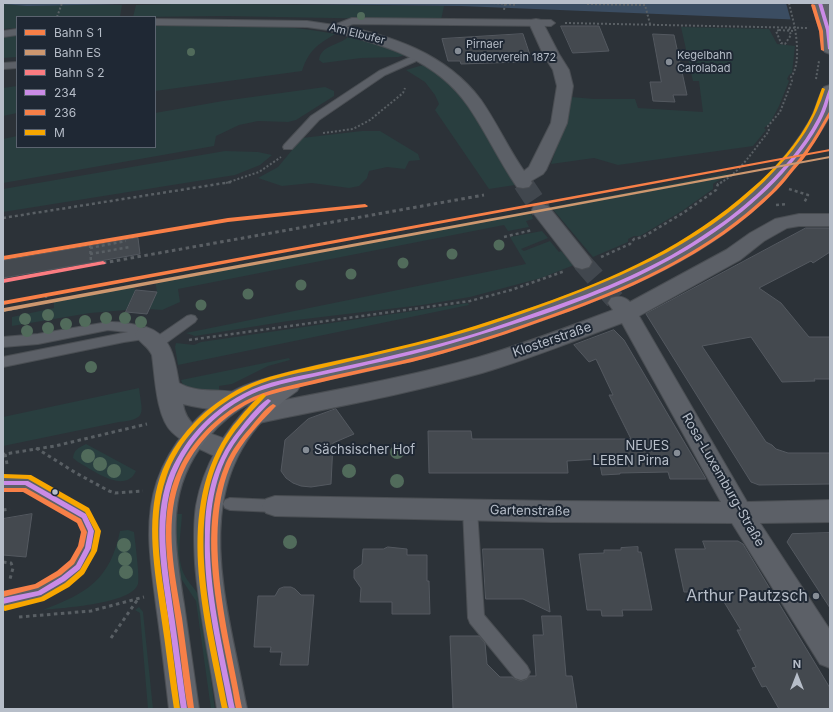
<!DOCTYPE html>
<html>
<head>
<meta charset="utf-8">
<style>
  body { margin:0 }
  #map { position:relative; width:833px; height:712px; overflow:hidden; background:#2c3238; font-family:Inter,sans-serif }
  canvas { display:block }
  .frame { position:absolute; inset:0; border:4px solid #b7bec9; pointer-events:none }
  .legend { position:absolute; left:16px; top:16px; width:140px; height:132px; box-sizing:border-box; background:#1f2834; border:1px solid #5c6470; margin:0; padding:5px 7px; list-style:none; font-size:12px; color:#b7bec9 }
  .legend li { display:flex; align-items:center; gap:8px; height:20px }
  .legend b { width:20px; border:1px solid #5c6470 }
  .north { position:absolute; left:777px; top:656px; width:40px; height:40px; -webkit-text-stroke:3px #1f2834; paint-order:stroke; rotate:0deg; font-size:11px; font-weight:700; line-height:16px; text-align:center; color:#b7bec9 }
  .north::after { content:''; display:block; margin:auto; width:14px; height:18px; background:#b7bec9; clip-path:polygon(50% 0,100% 100%,50% 72%,0 100%) }
</style>
</head>
<body>
<div id="map">
<canvas width="833" height="712"></canvas>
<div class="frame"></div>
<ul class="legend">
<li><b style="height:5px;background:#f87f47"></b>Bahn S 1</li>
<li><b style="height:5px;background:#cd976f"></b>Bahn ES</li>
<li><b style="height:5px;background:#fb7c81"></b>Bahn S 2</li>
<li><b style="height:5px;background:#ca8be6"></b>234</li>
<li><b style="height:5px;background:#f78048"></b>236</li>
<li><b style="height:5px;background:#f7a600"></b>M</li>
</ul>
<div class="north">N</div>
</div>
<script>
const c = document.querySelector('canvas').getContext('2d');
c.lineJoin = 'round';
function fillPath(path, color) { c.fillStyle = color; c.fill(path, 'evenodd'); }
function trace(path, color, width, dash) { c.strokeStyle = color; c.lineWidth = width; c.lineCap = dash ? 'butt' : 'round'; c.setLineDash(dash || []); c.stroke(path); }
function label(font, color, halo, rows, align = 'center') {
  c.font = font + ' Inter,sans-serif'; c.lineWidth = 4; c.setLineDash([]); c.textBaseline = 'middle'; c.strokeStyle = halo; c.fillStyle = color; for (const [text, x, y, turn = 0] of rows) {
    c.save(); c.translate(x, y); c.rotate((+turn || 0) * Math.PI / 180); c.textAlign = isNaN(turn) ? turn : align; if (halo) c.strokeText(text, 0, 0); c.fillText(text, 0, 0); c.restore();
  }
}
const green = new Path2D(`
  M 208,3 L 232,4 L 444,6 L 441,20 L 223,16 L 133,17 L 136,5 Z
  M 3,4 L 122,5 L 120,17 L 17,17 L 17,28 L 3,29 Z
  M 155,24 C 215,25 276,22 335,34 C 317,45 309,50 302,71 L 155,91 Z
  M 681,27 L 769,29 L 777,44 L 795,46 L 792,73 L 789,75 L 787,79 L 789,81 L 779,106 L 770,123 L 764,128 L 766,130 L 753,146 L 618,165 L 594,158 L 551,164 L 564,125 L 571,97 L 594,99 L 635,99 L 638,108 L 703,112 L 699,81 L 693,81 Z
  M 17,35 L 17,57 L 3,58 L 3,37 Z
  M 348,37 L 374,43 L 405,55 L 398,57 L 361,58 L 323,63 L 319,60 C 321,45 338,46 348,37 Z
  M 423,65 L 436,71 L 477,112 L 515,185 L 489,189 L 435,110 L 439,104 L 435,95 L 425,82 L 406,70 Z
  M 17,86 L 17,113 L 3,116 L 3,88 Z
  M 325,87 L 334,91 L 334,96 L 296,120 L 288,122 L 258,121 L 239,125 L 216,136 L 214,146 L 3,183 L 3,139 L 17,136 L 17,147 L 155,147 L 155,113 L 223,101 Z
  M 362,131 L 380,131 L 418,154 L 420,160 L 409,161 L 405,169 L 387,167 L 369,171 L 367,178 L 359,186 L 349,188 L 312,183 L 282,186 L 258,178 L 278,167 L 302,138 Z
  M 225,151 L 258,152 L 272,155 L 260,165 L 235,175 L 3,212 L 3,189 Z
  M 728,173 C 722,180 719,179 713,184 L 713,189 L 682,211 L 640,236 L 634,236 L 628,239 L 628,242 L 593,257 L 551,207 Z
  M 530,211 L 533,219 L 526,221 L 529,227 L 508,231 L 504,225 L 178,289 L 180,302 L 162,310 L 149,309 L 157,292 L 155,280 Z
  M 542,231 L 548,238 L 521,249 L 524,251 L 550,241 L 559,252 L 561,251 L 574,265 L 541,278 L 470,297 L 422,305 L 288,321 L 195,336 L 186,333 L 526,264 L 510,237 Z
  M 134,284 L 135,290 L 136,290 L 126,310 L 90,313 L 12,326 L 12,317 L 54,308 L 54,299 Z
  M 468,303 L 469,305 L 178,365 L 175,347 L 176,343 L 194,345 L 201,342 Z
  M 289,358 L 290,360 L 268,366 L 232,384 L 219,386 L 219,390 L 195,390 L 183,385 L 181,380 Z
  M 139,388 C 142,413 148,419 119,422 L 3,446 L 3,417 Z
  M 86,444 L 136,471 C 125,495 93,470 78,462 L 73,458 C 74,450 78,448 86,444 Z
  M 177,514 L 182,514 C 181,533 176,557 184,574 C 188,583 196,589 200,598 L 215,709 L 211,709 L 196,601 L 180,577 L 175,547 Z
  M 128,530 L 134,532 C 135,541 140,578 138,584 C 132,604 61,608 43,610 C 87,593 110,580 120,531 Z
  M 139,607 L 143,612 L 153,709 L 148,709 L 140,613 L 135,610 Z`);
const water = new Path2D(`
  M 3,3 L 180,3 L 27,6 L 3,4 Z
  M 208,3 L 830,3 L 830,21 L 461,6 Z`);
const pier = new Path2D(`
  M 786,3 L 830,3 L 830,23 L 791,21 Z`);
const building = new Path2D(`
  M 561,26 L 599,26 L 609,51 L 573,53 Z
  M 523,34 L 530,55 L 520,55 L 520,62 L 461,64 L 460,61 L 448,61 L 442,39 Z
  M 653,34 L 674,35 L 687,95 L 673,95 L 675,102 L 653,101 L 650,82 L 661,82 Z
  M 806,228 L 830,228 L 830,252 L 813,263 L 811,261 L 759,288 L 781,303 L 809,337 L 830,337 L 830,379 L 814,379 L 815,381 L 782,382 L 751,337 L 702,346 L 766,442 L 772,445 L 776,449 L 788,453 L 830,453 L 830,484 L 759,485 L 751,482 L 646,314 Z
  M 138,238 L 140,254 L 3,278 L 3,261 Z
  M 136,290 L 157,292 L 147,314 L 126,312 Z
  M 614,330 L 624,340 L 706,479 L 670,479 L 668,472 L 620,473 L 620,474 L 602,475 L 599,459 L 567,461 L 568,473 L 429,473 L 428,431 L 471,431 L 472,439 L 631,439 L 609,395 L 613,395 L 596,359 L 589,362 L 574,345 Z
  M 336,409 L 354,434 L 333,443 L 331,484 L 311,487 L 301,486 L 293,483 L 286,478 L 281,471 L 285,440 L 308,419 Z
  M 32,514 L 26,557 L 3,555 L 3,519 Z
  M 830,533 L 830,608 L 787,542 L 792,534 Z
  M 703,541 L 738,541 L 743,544 L 830,688 L 830,709 L 779,709 L 766,686 L 762,687 L 752,668 L 756,667 L 737,630 L 741,630 L 721,597 L 714,592 L 684,592 L 675,549 L 705,549 Z
  M 388,547 L 407,549 L 407,555 L 427,555 L 427,581 L 429,581 L 430,614 L 392,614 L 392,602 L 360,602 L 361,588 L 354,578 L 354,570 L 362,564 L 363,549 L 383,549 Z
  M 638,547 L 638,552 L 641,552 L 652,610 L 622,610 L 623,616 L 602,616 L 601,610 L 587,610 L 579,554 L 604,553 L 604,550 L 621,550 L 621,548 Z
  M 483,549 L 543,549 L 550,612 L 523,599 L 486,599 Z
  M 284,587 L 291,587 L 295,589 L 301,595 L 314,595 L 308,665 L 280,665 L 282,652 L 270,652 L 271,647 L 254,647 L 258,596 L 275,596 L 279,589 Z
  M 542,616 L 561,616 L 566,676 L 572,676 L 577,709 L 453,709 L 450,636 L 479,636 L 485,643 L 487,664 L 500,677 L 512,677 L 515,679 L 521,681 L 527,679 L 529,676 L 536,676 L 533,635 L 543,635 Z`);
const streetTunnel = new Path2D(`
  M 523,183 L 541,210
  M 582,262 L 618,303`);
const pathFar2 = new Path2D(`
  M 493,3 L 505,4 L 504,10
  M 505,4 L 517,5
  M 587,4 L 645,5 L 650,24
  M 57,17 L 62,3
  M 565,23 L 808,28
  M 779,30 L 776,31 L 781,43 L 785,44 L 791,35 L 788,27
  M 816,79 L 819,61
  M 323,133 L 353,129 L 370,120 L 403,93 L 405,88
  M 226,183 L 259,172 L 281,157
  M 720,183 C 741,172 754,149 769,131 L 768,126 L 780,112 L 792,81 L 791,77 C 800,65 797,42 795,28`);
const pathFar1 = new Path2D(`
  M 789,189 L 808,195 L 804,203
  M 776,205 L 787,204
  M 3,218 L 231,182
  M 504,237 L 532,230
  M 90,245 L 91,262
  M 90,248 L 126,241
  M 90,254 L 130,247
  M 601,257 L 630,244 L 634,239 L 643,237 L 683,213 L 716,190 L 718,184 L 722,182
  M 3,311 L 46,302 L 46,297
  M 189,340 L 470,301 L 511,290 L 565,271`);
const path = new Path2D(`
  M 36,448 L 76,473 L 109,491 L 115,493 L 143,491
  M 7,464 L 5,454 L 55,446 L 147,424
  M 3,510 L 10,509
  M 3,562 L 11,563 L 13,568 L 10,579
  M 19,617 L 91,611 L 144,597
  M 111,638 L 138,599`);
const lane = new Path2D(`
  M 352,18 L 551,20 L 555,23 L 551,26 L 353,24 L 335,31 L 307,27 L 155,25 L 155,19 L 307,21 L 334,25 Z
  M 17,29 L 17,35 L 3,37 L 3,31 Z
  M 420,53 L 425,56 L 423,58 L 385,75 L 319,120 L 292,149 L 284,149 L 283,147 L 284,145 L 311,116 L 379,71 Z
  M 17,62 L 17,68 L 3,69 L 3,63 Z
  M 191,315 L 195,316 L 197,319 L 195,322 L 162,346 L 157,348 L 152,346 L 151,343 L 152,340 L 187,316 Z
  M 108,322 C 120,322 145,323 152,335 L 151,338 L 124,342 L 3,367 L 3,357 L 128,332 L 108,330 L 38,344 L 3,347 L 3,337 L 38,334 Z
  M 3,477 L 26,477 L 31,479 L 89,512 L 99,531 L 96,548 L 84,572 L 69,584 L 45,598 L 3,608 L 3,594 L 36,587 L 57,574 L 72,562 L 80,547 L 83,531 L 78,520 L 24,489 L 3,489 Z
  M 230,498 L 275,500 L 280,502 L 282,506 L 280,510 L 275,512 L 230,510 L 225,508 L 223,504 L 225,500 Z
  M 470,504 L 475,506 L 477,510 L 484,615 L 527,666 L 530,672 L 527,678 L 521,680 L 515,678 L 470,623 L 468,618 L 463,510 L 465,506 Z`);
const street = new Path2D(`
  M 536,19 L 541,20 L 543,23 L 559,54 L 569,70 L 573,86 L 567,123 L 546,170 L 543,174 L 531,181 L 532,183 L 529,187 L 523,188 L 517,187 C 499,161 486,132 468,106 C 436,59 382,44 330,31 L 328,28 L 330,25 L 335,24 C 390,35 446,53 481,100 C 497,123 508,148 524,171 L 529,167 L 551,123 L 557,86 L 553,70 L 543,54 L 529,23 L 531,20 Z
  M 541,204 L 548,206 L 589,257 L 592,262 L 589,267 L 582,269 L 575,267 L 534,214 L 532,210 L 534,206 Z
  M 799,214 L 830,214 L 830,226 L 799,226 L 787,228 L 764,241 L 740,260 L 639,316 L 747,502 L 830,500 L 830,522 L 760,523 L 830,630 L 830,668 L 820,664 L 732,523 L 552,522 L 275,516 L 266,513 L 262,506 L 266,499 L 275,496 L 552,501 L 721,502 L 622,323 C 576,340 529,359 482,373 C 407,394 330,408 254,424 L 246,421 L 242,415 L 246,409 L 254,406 C 329,391 405,378 479,357 C 524,344 568,327 613,310 L 608,303 L 611,298 C 619,296 624,296 630,302 L 726,250 L 750,233 L 775,219 Z
  M 146,327 C 172,335 175,360 179,383 C 200,395 222,387 244,394 L 247,400 L 244,406 C 225,412 202,409 183,404 C 189,440 227,429 239,451 L 236,458 C 223,462 215,456 204,451 C 192,446 181,441 172,432 C 156,417 155,376 152,355 C 148,346 140,343 135,335 L 138,330 Z`);
const secondary = new Path2D(`
  M 828,26 L 830,26 L 830,54 L 825,52 L 822,49 L 821,30 L 823,27 Z
  M 830,85 C 830,94 832,106 830,114 C 827,126 802,157 794,168 C 733,246 637,287 546,319 C 505,334 464,347 423,358 C 382,369 340,376 300,386 L 297,391 C 180,472 226,594 247,709 L 217,709 C 210,661 199,613 195,564 C 194,545 193,526 196,506 C 203,466 225,429 254,401 C 236,410 219,424 207,439 C 164,491 175,543 184,604 C 189,639 194,674 199,709 L 169,709 C 165,674 161,640 156,605 C 151,564 143,522 157,481 C 170,444 199,410 233,391 C 253,380 276,376 298,370 C 333,361 369,355 405,347 C 448,337 489,323 530,309 C 591,288 651,264 706,228 C 747,201 785,163 810,120 C 816,109 818,97 824,87 Z`);
const rail = new Path2D(`
  M 103,263 L 484,195`);
const pathBridge = new Path2D(`
  M 789,3 L 795,28
  M 779,30 L 793,31`);
const secondaryBridge = new Path2D(`
  M 820,3 L 828,30`);
const bus1 = new Path2D(`
  M 818,3 L 822,3 L 830,30 L 830,50 L 828,49 L 826,30 Z
  M 829,89 L 830,89 C 830,117 801,153 783,173 C 702,262 582,304 470,338 C 432,350 393,359 354,368 C 337,372 320,375 304,379 C 288,382 273,386 259,391 C 225,405 196,432 180,464 C 155,513 168,570 175,622 C 179,651 183,680 187,709 L 181,709 C 176,678 173,647 168,616 C 162,571 152,522 168,478 C 182,442 209,412 243,394 C 267,381 296,377 323,371 C 355,364 387,357 419,349 C 461,339 502,325 543,310 C 602,290 660,266 711,230 C 727,220 742,207 756,195 C 780,173 803,147 818,118 C 823,109 825,99 829,89 Z
  M 268,399 L 270,400 L 271,401 L 270,402 C 253,420 235,438 225,460 C 192,532 221,635 235,709 L 229,709 C 218,651 203,593 205,535 C 205,520 206,504 210,489 C 215,467 225,447 239,430 C 245,422 260,403 268,399 Z
  M 3,481 L 28,481 L 86,514 L 94,531 L 91,548 L 80,569 L 65,581 L 41,595 L 3,604 L 3,598 L 38,591 L 61,577 L 76,565 L 85,548 L 88,531 L 82,518 L 25,485 L 3,485 Z`);
const bus2 = new Path2D(`
  M 812,4 L 815,5 L 823,31 L 824,51 L 821,50 L 819,31 L 811,5 Z
  M 829,112 L 830,112 L 830,116 C 823,128 817,140 809,151 C 805,158 799,164 794,170 C 788,177 783,184 777,190 C 711,256 624,293 537,323 C 496,338 454,351 412,362 C 379,369 346,376 314,384 C 293,389 270,393 251,402 C 218,419 190,449 179,483 C 164,526 175,575 182,618 C 186,648 190,678 194,708 L 194,709 L 188,709 C 183,683 181,655 177,629 C 170,577 155,517 179,469 C 193,440 217,416 245,401 C 268,389 294,385 318,379 C 361,369 405,361 447,349 C 483,339 518,327 553,314 C 626,288 699,256 757,204 C 763,198 770,193 776,186 C 782,180 787,173 792,167 C 796,162 801,157 805,151 C 814,139 821,125 829,112 Z
  M 273,404 L 275,405 L 276,406 L 275,407 C 259,424 242,441 232,462 C 200,532 229,635 242,708 L 242,709 L 236,709 C 234,700 233,691 231,682 C 228,667 225,652 222,637 C 212,580 202,518 226,463 C 232,450 241,438 250,428 C 256,421 265,408 273,404 Z
  M 3,488 L 26,488 L 81,519 L 87,532 L 84,546 L 74,564 L 61,575 L 38,588 L 3,597 L 3,591 L 35,584 L 57,571 L 70,560 L 78,546 L 81,532 L 77,523 L 23,492 L 3,492 Z`);
const bus3 = new Path2D(`
  M 822,88 L 823,88 L 825,89 C 816,119 799,145 777,168 C 713,239 626,276 538,308 C 497,323 456,336 414,346 C 382,354 350,361 318,369 C 293,374 266,379 244,391 C 209,409 178,440 166,478 C 151,522 161,571 168,616 C 172,647 176,678 180,709 L 174,709 C 169,678 166,647 161,616 C 155,571 145,522 160,477 C 174,438 206,405 243,387 C 266,376 292,371 317,365 C 349,358 382,351 414,343 C 456,333 497,319 538,305 C 617,277 688,245 751,189 C 776,168 799,142 813,113 C 816,105 819,96 822,88 Z
  M 263,394 L 265,395 L 266,396 L 265,397 C 249,414 232,431 222,452 C 184,528 214,630 228,709 L 222,709 C 205,619 172,508 232,427 C 239,419 254,399 263,394 Z
  M 3,474 L 31,475 L 89,508 L 101,531 L 97,551 L 84,574 L 69,587 L 44,601 L 5,611 L 3,610 L 3,606 L 41,597 L 65,583 L 80,570 L 91,551 L 95,531 L 85,512 L 28,479 L 3,478 Z`);
const rail1 = new Path2D(`
  M 830,149 L 830,151 L 3,305 L 3,301 Z
  M 365,204 L 368,206 L 367,207 L 228,222 L 3,260 L 3,256 L 228,218 Z`);
const rail2 = new Path2D(`
  M 830,156 L 830,158 L 3,312 L 3,308 L 4,308 Z`);
const rail3 = new Path2D(`
  M 103,261 L 106,263 L 105,264 L 3,283 L 3,279 Z`);
const trees = [
  [361,16,4],
  [191,52,4],
  [499,245,5.5],
  [452,254,5.5],
  [403,263,5.5],
  [351,274,5.5],
  [301,285,5.5],
  [248,294,5.5],
  [201,305,5.5],
  [48,315,6],
  [106,318,6],
  [125,318,6],
  [25,319,6],
  [85,321,6],
  [141,322,6],
  [66,324,6],
  [48,328,6],
  [27,331,6],
  [91,367,6],
  [397,452,7],
  [88,456,7],
  [100,464,7],
  [114,471,7],
  [349,471,7],
  [397,481,7],
  [290,542,7],
  [124,545,7],
  [125,559,7],
  [126,572,7]
];
const markers = [
  [458,51,4,"#868d96"],
  [669,62,4,"#868d96"],
  [306,450,4,"#868d96"],
  [677,453,4,"#868d96"],
  [55,492,3.5,"#b7bec9"],
  [816,596,4,"#868d96"]
];
const farStreetnames = [
  ["Am Elbufer",357,34,14]
];
const farPoinames = [
  ["Pirnaer",466,45],
  ["Ruderverein 1872",466,58],
  ["Kegelbahn",677,56],
  ["Carolabad",677,69]
];
const streetNames = [
  ["Klosterstraße",552,340,-19],
  ["Rosa-Luxemburg-Straße",723,480,60],
  ["Gartenstraße",530,511,1]
];
const poiNames = [
  ["NEUES",669,446],
  ["LEBEN Pirna",669,461],
  ["Sächsischer Hof",314,450,"left"]
];
const nearPoinames = [
  ["Arthur Pautzsch",808,596]
];
fillPath(green, '#293e3f');
fillPath(water, '#3b4d62');
fillPath(pier, '#2c3238');
fillPath(building, '#44494f');
trace(building, '#545960', 1);
trace(streetTunnel, '#41474e', 20, [20, 10]);
trace(lane, '#4a4e53', 2);
trace(street, '#4a4e53', 2);
trace(secondary, '#4a4e53', 2);
trace(pathFar2, '#595f64', 2, [2, 2]);
trace(pathFar1, '#595f64', 2.5, [3, 3]);
trace(path, '#595f64', 3, [3.5, 3.5]);
fillPath(lane, '#5c6067');
fillPath(street, '#5c6067');
fillPath(secondary, '#60646b');
trace(rail, '#5a5f64', 3, [3.5, 3.5]);
trace(secondaryBridge, '#4a4e53', 18, []);
trace(pathBridge, '#595f64', 2, [2, 2]);
trace(secondaryBridge, '#60646b', 16);
fillPath(bus1, '#ca8be6');
fillPath(bus2, '#f78048');
fillPath(bus3, '#f7a600');
fillPath(rail1, '#f87f47');
fillPath(rail2, '#cd976f');
fillPath(rail3, '#fb7c81');
c.fillStyle = '#516b5b';
for (const [x, y, r] of trees) { c.beginPath(); c.arc(x, y, r, 0, 2 * Math.PI); c.fill(); }
for (const [x, y, r, color] of markers) { const dot = new Path2D(); dot.arc(x, y, r, 0, 2 * Math.PI); c.fillStyle = color; c.fill(dot); trace(dot, '#1f2834', 1.5); }
label('11px', '#b7bec9', '#1f2834', farStreetnames);
label('11px', '#b7bec9', '#1f2834', farPoinames, 'left');
label('13px', '#b7bec9', '#1f2834', streetNames);
label('13px', '#b7bec9', '#1f2834', poiNames, 'right');
label('16px', '#b7bec9', '#1f2834', nearPoinames, 'right');
</script>
</body>
</html>
